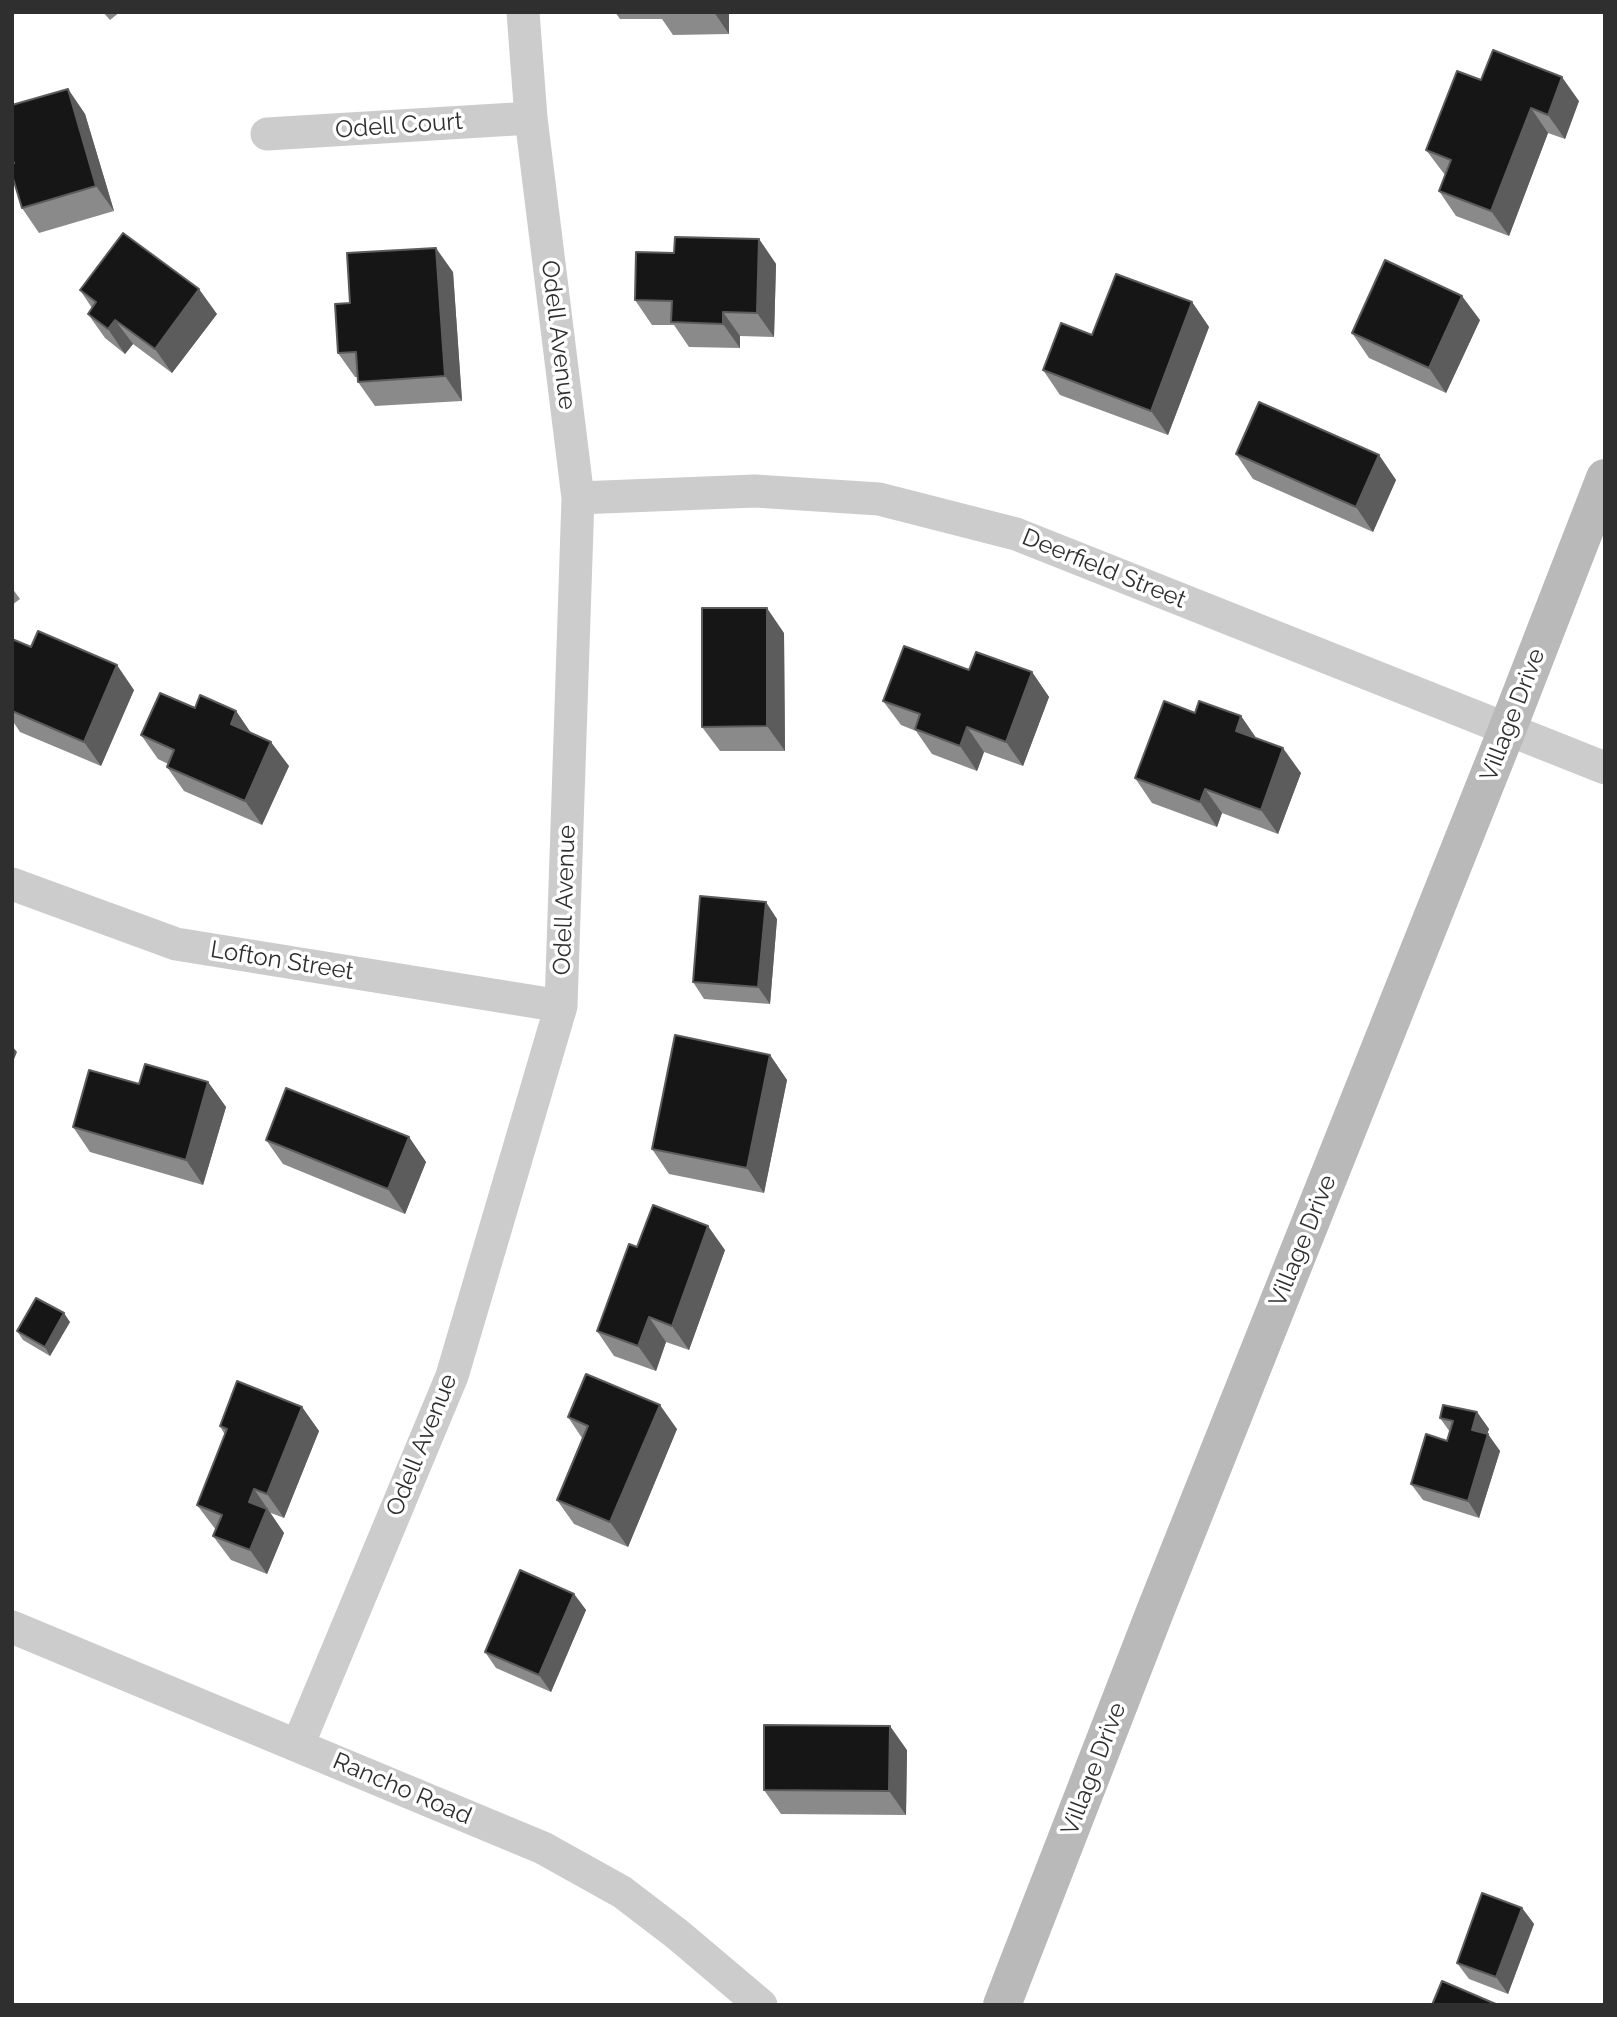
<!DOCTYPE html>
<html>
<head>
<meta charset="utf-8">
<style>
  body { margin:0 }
  #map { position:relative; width:1617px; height:2017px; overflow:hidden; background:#fff; font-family:Raleway,sans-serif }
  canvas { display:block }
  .frame { position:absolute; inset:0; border:14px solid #2f2f2f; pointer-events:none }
</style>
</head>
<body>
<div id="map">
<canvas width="1617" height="2017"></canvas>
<div class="frame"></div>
</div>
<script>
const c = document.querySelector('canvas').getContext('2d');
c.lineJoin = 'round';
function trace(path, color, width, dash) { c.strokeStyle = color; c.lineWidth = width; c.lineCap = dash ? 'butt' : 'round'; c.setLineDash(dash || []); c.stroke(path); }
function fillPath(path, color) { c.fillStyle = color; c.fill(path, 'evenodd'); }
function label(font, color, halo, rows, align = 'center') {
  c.font = font + ' Raleway,sans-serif'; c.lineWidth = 7; c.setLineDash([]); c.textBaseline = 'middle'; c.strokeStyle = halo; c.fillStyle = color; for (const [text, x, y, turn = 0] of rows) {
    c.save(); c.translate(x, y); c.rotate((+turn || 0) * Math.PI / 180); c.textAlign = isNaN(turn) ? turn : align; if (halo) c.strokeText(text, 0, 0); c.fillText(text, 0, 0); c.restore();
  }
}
const minor = new Path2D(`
  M 267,134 L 531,118
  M 578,498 L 755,491 L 879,499 L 1016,534 L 1605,768
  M 12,884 L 176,944 L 561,1006
  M 12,1627 L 543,1848 L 622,1892 L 677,1934 L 761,2005
  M 298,1745 L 452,1376 L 561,1006 L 578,498 L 531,118 L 523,12`);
const secondary = new Path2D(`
  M 1002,2005 L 1156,1609 L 1507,730 L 1605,478`);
const wall = new Path2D(`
  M 103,12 L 120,12 L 110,20 Z
  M 615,12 L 729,12 L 729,34 L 673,35 L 662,19 L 620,19 Z
  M 1481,80 L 1579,101 L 1565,139 L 1548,133 L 1509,236 L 1456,216 L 1439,191 L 1445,175 L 1426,150 Z
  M 68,89 L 85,114 L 114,211 L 39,233 L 22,208 Z
  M 759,239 L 776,264 L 774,337 L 740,336 L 740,348 L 689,347 L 674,325 L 652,325 L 635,300 L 674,253 Z
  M 453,272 L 462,401 L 375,406 L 358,382 L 357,377 L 355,377 L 338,353 L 350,303 Z
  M 80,290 L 217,314 L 172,373 L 133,344 L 125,354 L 105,338 L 88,314 L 92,308 Z
  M 1192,302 L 1209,327 L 1168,435 L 1060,395 L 1043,370 L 1092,335 Z
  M 1480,320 L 1446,393 L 1369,358 L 1352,333 Z
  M 1236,454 L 1379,455 L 1396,480 L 1373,532 L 1253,479 Z
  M 12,588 L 20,599 L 12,605 Z
  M 784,633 L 785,751 L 720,751 L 702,727 Z
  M 12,639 L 134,690 L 101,766 L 20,732 L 12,720 Z
  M 969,670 L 1032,672 L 1049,697 L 1023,766 L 984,752 L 977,771 L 932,754 L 916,731 L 901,725 L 883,701 Z
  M 195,708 L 236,711 L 251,733 L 289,766 L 262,825 L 184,791 L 167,767 L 168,764 L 158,759 L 141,735 Z
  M 1195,713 L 1241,716 L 1257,739 L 1301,773 L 1278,834 L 1222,813 L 1217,827 L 1152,803 L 1135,778 Z
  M 777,919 L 770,1004 L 704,999 L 693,982 Z
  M 770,1055 L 787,1080 L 764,1193 L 669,1174 L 652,1149 Z
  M 208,1082 L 226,1107 L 203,1185 L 90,1152 L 73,1127 Z
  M 409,1137 L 426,1162 L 405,1214 L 283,1164 L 266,1140 Z
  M 725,1250 L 689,1350 L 666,1342 L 656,1371 L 614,1356 L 597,1331 Z
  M 70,1322 L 50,1356 L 23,1340 L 17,1331 Z
  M 302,1407 L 319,1431 L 284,1518 L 271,1513 L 271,1514 L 284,1533 L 267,1574 L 231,1560 L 213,1536 L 216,1530 L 197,1505 L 225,1435 L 220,1426 Z
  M 1477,1412 L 1489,1429 L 1487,1434 L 1500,1451 L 1479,1518 L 1423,1500 L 1411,1484 L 1447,1441 L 1450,1432 L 1440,1418 Z
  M 568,1417 L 677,1429 L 628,1547 L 574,1524 L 557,1500 L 582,1438 Z
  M 574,1594 L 586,1610 L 551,1692 L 496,1668 L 485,1652 Z
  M 907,1750 L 906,1815 L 781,1814 L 764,1790 Z
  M 1522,1908 L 1534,1924 L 1508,1994 L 1469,1979 L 1457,1963 Z`);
const shadedWall = new Path2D(`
  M 714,12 L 729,12 L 729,34 Z
  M 1562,77 L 1579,101 L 1565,139 L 1548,115 Z
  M 68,89 L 85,114 L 114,211 L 96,186 Z
  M 1531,108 L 1548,133 L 1509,236 L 1491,211 Z
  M 759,239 L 776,264 L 774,337 L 757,313 Z
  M 436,248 L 453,272 L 462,401 L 445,376 Z
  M 199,289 L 217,314 L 172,373 L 155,349 Z
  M 1462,296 L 1480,320 L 1446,393 L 1429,368 Z
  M 1192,302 L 1209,327 L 1168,435 L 1151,411 Z
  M 723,312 L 740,336 L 740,348 L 723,324 Z
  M 115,320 L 133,344 L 125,354 L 108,329 Z
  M 1379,455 L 1396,480 L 1373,532 L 1356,507 Z
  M 767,608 L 784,633 L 785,751 L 767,726 Z
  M 117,665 L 134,690 L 101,766 L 84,742 Z
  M 1032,672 L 1049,697 L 1023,766 L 1006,742 Z
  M 236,711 L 253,736 L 231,724 Z
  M 1241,716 L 1258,741 L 1236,731 Z
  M 967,727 L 984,752 L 977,771 L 960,746 Z
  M 271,742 L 289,766 L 262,825 L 245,801 Z
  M 1283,748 L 1301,773 L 1278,834 L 1261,810 Z
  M 1205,789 L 1222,813 L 1217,827 L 1200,802 Z
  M 766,902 L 777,919 L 770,1004 L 758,987 Z
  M 12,1046 L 17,1052 L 12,1064 Z
  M 770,1055 L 787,1080 L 764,1193 L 747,1168 Z
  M 208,1082 L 226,1107 L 203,1185 L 186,1160 Z
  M 409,1137 L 426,1162 L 405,1214 L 388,1189 Z
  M 708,1226 L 725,1250 L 689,1350 L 672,1326 Z
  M 64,1313 L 70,1322 L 50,1356 L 45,1347 Z
  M 649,1317 L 666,1342 L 656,1371 L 638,1346 Z
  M 660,1405 L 677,1429 L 628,1547 L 610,1522 Z
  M 302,1407 L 319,1431 L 284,1518 L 267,1494 Z
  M 1477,1412 L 1489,1429 L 1483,1446 L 1472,1430 Z
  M 1488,1434 L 1500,1451 L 1479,1518 L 1468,1501 Z
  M 254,1489 L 284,1533 L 267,1574 L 250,1550 L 249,1502 Z
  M 574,1594 L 586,1610 L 551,1692 L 539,1675 Z
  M 890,1726 L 907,1750 L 906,1815 L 889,1791 Z
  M 1522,1908 L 1534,1924 L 1508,1994 L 1496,1977 Z`);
const building = new Path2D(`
  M 1493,50 L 1562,77 L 1548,115 L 1531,108 L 1491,211 L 1439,191 L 1451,160 L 1426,150 L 1457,71 L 1481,80 Z
  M 68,89 L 96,186 L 22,208 L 12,175 L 12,164 L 14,163 L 12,158 L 12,105 Z
  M 123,233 L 199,289 L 155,349 L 115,320 L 108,329 L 88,314 L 96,302 L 80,290 Z
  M 675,237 L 759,239 L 757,313 L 723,312 L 723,324 L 671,322 L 672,301 L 635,300 L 636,252 L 674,253 Z
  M 436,248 L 445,376 L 358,382 L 356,352 L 338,353 L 335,304 L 350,303 L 347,253 Z
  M 1385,260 L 1462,296 L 1429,368 L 1352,333 Z
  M 1116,274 L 1192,302 L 1151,411 L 1043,370 L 1061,323 L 1092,335 Z
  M 1259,402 L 1379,455 L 1356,507 L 1236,454 Z
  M 702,608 L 767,608 L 767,726 L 702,727 Z
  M 38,631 L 117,665 L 84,742 L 12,711 L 12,639 L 31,647 Z
  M 904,646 L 969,670 L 976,652 L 1032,672 L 1006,742 L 967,727 L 960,746 L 915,729 L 920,714 L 883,701 Z
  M 160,693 L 195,708 L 200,695 L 236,711 L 231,724 L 271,742 L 245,801 L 167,767 L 174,750 L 141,735 Z
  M 1164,701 L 1195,713 L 1199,701 L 1241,716 L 1236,731 L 1283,748 L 1261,810 L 1205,789 L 1200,802 L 1135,778 Z
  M 700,896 L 766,902 L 758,987 L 693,982 Z
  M 675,1035 L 770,1055 L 747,1168 L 652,1149 Z
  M 145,1064 L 208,1082 L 186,1160 L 73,1127 L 89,1070 L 139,1084 Z
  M 286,1088 L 409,1137 L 388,1189 L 266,1140 Z
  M 653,1205 L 708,1226 L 672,1326 L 649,1317 L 638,1346 L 597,1331 L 629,1244 L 637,1247 Z
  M 36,1298 L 64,1313 L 45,1347 L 17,1331 Z
  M 586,1374 L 660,1405 L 610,1522 L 557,1500 L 588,1426 L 568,1417 Z
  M 237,1381 L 302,1407 L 267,1494 L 254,1489 L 249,1502 L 267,1509 L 250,1550 L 213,1536 L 222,1515 L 197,1505 L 227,1429 L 220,1426 Z
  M 1443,1405 L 1477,1412 L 1472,1430 L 1488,1434 L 1468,1501 L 1411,1484 L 1426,1434 L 1447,1441 L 1453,1421 L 1440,1418 Z
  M 520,1570 L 574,1594 L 539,1675 L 485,1652 Z
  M 764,1725 L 890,1726 L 889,1791 L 764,1790 Z
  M 1482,1893 L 1522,1908 L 1496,1977 L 1457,1963 Z
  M 1442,1981 L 1498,2005 L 1432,2005 Z`);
const streetNames = [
  ["Odell Court",399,126,-4],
  ["Odell Avenue",558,335,83],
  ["Deerfield Street",1104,569,22],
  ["Village Drive",1513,715,-69],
  ["Odell Avenue",565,900,-88],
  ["Lofton Street",282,961,9],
  ["Village Drive",1303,1241,-68],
  ["Odell Avenue",422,1445,-68],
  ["Village Drive",1094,1769,-69],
  ["Rancho Road",402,1789,23]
];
trace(minor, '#ccc', 33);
trace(secondary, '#b9b9b9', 38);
fillPath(wall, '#8a8a8a');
fillPath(shadedWall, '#5c5c5c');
fillPath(building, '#161616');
trace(building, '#5c5c5c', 2);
label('24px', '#2f2f2f', '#fff', streetNames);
</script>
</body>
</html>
